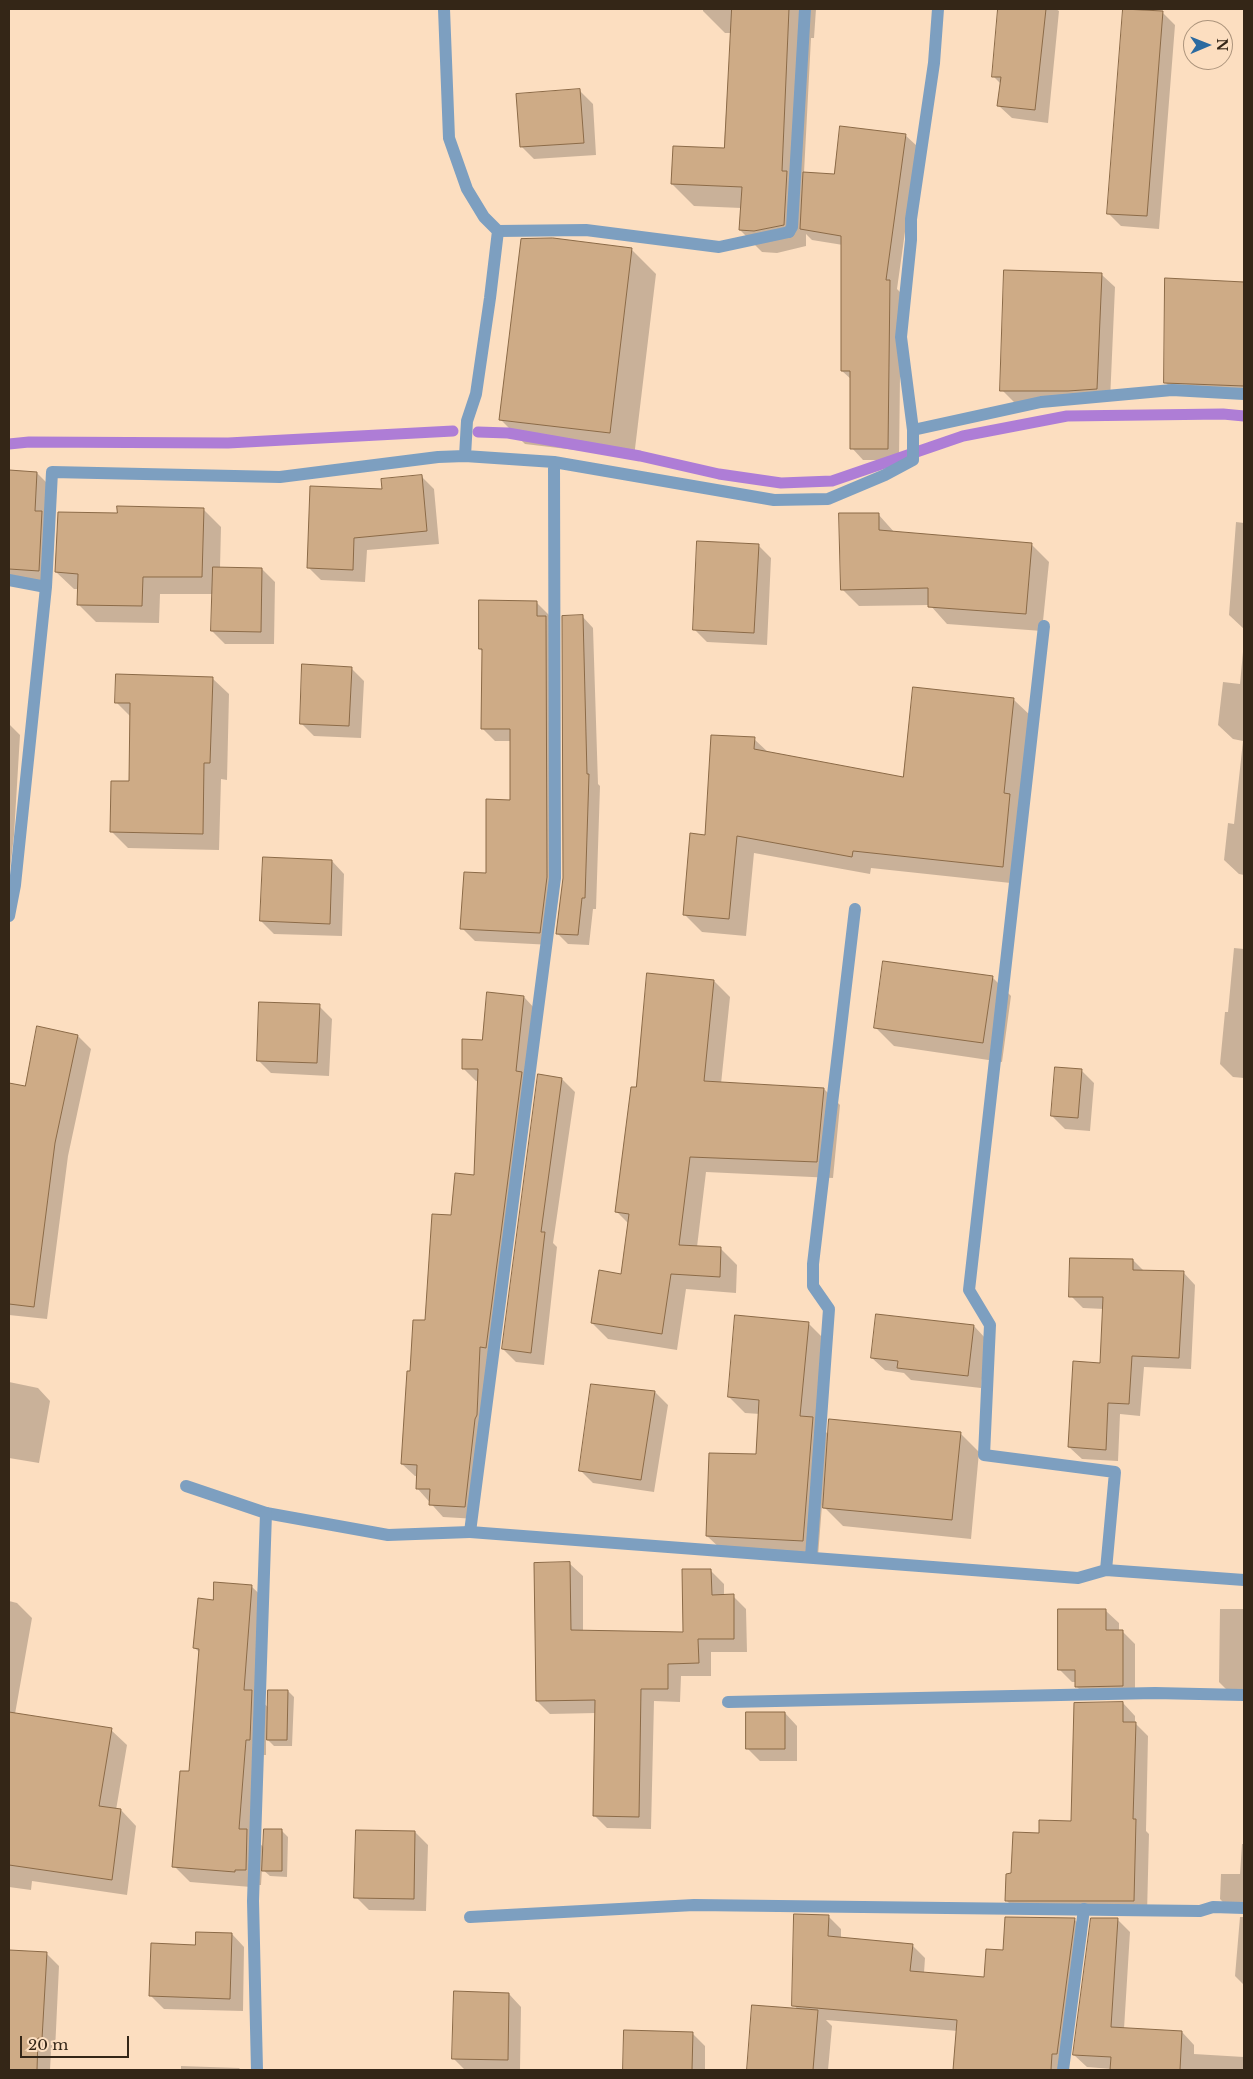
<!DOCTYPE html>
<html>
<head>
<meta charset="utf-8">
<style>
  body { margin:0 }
  #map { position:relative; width:1253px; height:2079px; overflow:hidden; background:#fcdec0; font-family:"Libre Baskerville",serif }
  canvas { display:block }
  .frame { position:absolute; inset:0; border:10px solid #342617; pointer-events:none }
  .north { position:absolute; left:1183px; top:20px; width:50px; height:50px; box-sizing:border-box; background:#fcdec0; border:1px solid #ac947c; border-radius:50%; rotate:89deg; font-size:14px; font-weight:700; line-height:20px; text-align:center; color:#342617 }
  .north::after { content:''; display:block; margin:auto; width:18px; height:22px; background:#2b6aa0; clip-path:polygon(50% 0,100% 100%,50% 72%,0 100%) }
  .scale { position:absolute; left:20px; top:2036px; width:109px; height:22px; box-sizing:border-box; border:2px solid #342617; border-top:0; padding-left:6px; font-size:15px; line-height:18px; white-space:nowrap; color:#342617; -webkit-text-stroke:4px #fcdec0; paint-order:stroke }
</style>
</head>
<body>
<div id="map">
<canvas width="1253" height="2079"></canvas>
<div class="frame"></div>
<div class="north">N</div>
<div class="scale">20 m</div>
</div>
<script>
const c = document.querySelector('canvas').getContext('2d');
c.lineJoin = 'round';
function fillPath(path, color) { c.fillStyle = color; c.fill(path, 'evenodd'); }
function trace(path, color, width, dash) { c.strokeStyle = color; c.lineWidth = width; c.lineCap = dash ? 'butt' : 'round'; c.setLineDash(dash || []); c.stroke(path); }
const shadow = new Path2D(`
  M 703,9 L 816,9 L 814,38 L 811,38 L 804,173 L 835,175 L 905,135 L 917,146 L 897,289 L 901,293 L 899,460 L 863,460 L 852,448 L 852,380 L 842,371 L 843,245 L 812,240 L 806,234 L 806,246 L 777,253 L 762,252 L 740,230 L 741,208 L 694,206 L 672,184 L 726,149 L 732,33 L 725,33 L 703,11 Z
  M 999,9 L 1056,9 L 1059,11 L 1048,123 L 1012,118 L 999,106 L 1001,84 L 993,76 Z
  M 1162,12 L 1175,25 L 1159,229 L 1121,226 L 1108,213 Z
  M 580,91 L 593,104 L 596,155 L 534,159 L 521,146 Z
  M 631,249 L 656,274 L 634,457 L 525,444 L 500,419 Z
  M 1102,275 L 1115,287 L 1110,401 L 1015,403 L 1002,390 Z
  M 1166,279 L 1244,283 L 1244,398 L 1178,395 L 1165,382 Z
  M 9,471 L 37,473 L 50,486 L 51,583 L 9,580 Z
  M 421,476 L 434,489 L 439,544 L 367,550 L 365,582 L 321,580 L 308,567 L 383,490 Z
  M 203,509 L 221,527 L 220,568 L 262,569 L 275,582 L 274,644 L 225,644 L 212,631 L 213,594 L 160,594 L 159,623 L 96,622 L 78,604 L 78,589 L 74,589 L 56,572 L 118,514 Z
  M 878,514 L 895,533 L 1032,545 L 1049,562 L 1042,631 L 947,624 L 930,605 L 859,606 L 842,589 Z
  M 1236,522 L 1244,523 L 1244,629 L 1229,615 Z
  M 758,545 L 771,558 L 767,645 L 707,642 L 694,629 Z
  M 536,602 L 549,615 L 552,945 L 475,941 L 462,928 L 487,874 L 511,801 L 512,741 L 495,741 L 482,728 L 483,652 L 480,649 Z
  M 582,616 L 593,628 L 598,784 L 600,786 L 596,909 L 593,909 L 589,945 L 568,944 L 557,933 L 564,878 Z
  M 1244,641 L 1244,875 L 1239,874 L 1224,860 L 1228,823 L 1234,824 L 1243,741 L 1233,739 L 1218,725 L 1223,682 L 1240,684 Z
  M 351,668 L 364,681 L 361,738 L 314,736 L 301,723 Z
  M 212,678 L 229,694 L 227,780 L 221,779 L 219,850 L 128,848 L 111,831 L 130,782 L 131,717 L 117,703 Z
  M 914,688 L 1014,700 L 1032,717 L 1020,884 L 871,868 L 870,874 L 754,853 L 746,936 L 702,932 L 684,914 L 706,836 L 754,739 L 769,753 L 904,779 Z
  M 9,724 L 20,735 L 14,835 L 9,879 Z
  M 332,861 L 344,874 L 342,936 L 274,934 L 261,921 Z
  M 1234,948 L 1244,949 L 1244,1078 L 1233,1077 L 1220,1064 L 1225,1012 L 1228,1012 Z
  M 992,977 L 1011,996 L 1002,1062 L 894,1046 L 875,1027 Z
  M 714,981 L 730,997 L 721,1084 L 824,1089 L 840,1105 L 833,1178 L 706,1172 L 697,1247 L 721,1249 L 737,1265 L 736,1293 L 686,1289 L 677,1350 L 608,1339 L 592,1323 L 622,1275 L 629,1224 L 617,1212 L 637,1089 Z
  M 524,997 L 536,1010 L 477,1519 L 443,1517 L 417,1488 L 418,1476 L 415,1476 L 402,1464 L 411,1372 L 426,1322 L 452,1217 L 475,1176 L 479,1081 L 476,1081 L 463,1068 L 483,1041 Z
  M 319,1006 L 332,1019 L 329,1076 L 271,1073 L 258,1060 Z
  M 78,1036 L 91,1049 L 68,1156 L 47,1319 L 9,1315 L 9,1084 L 26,1088 Z
  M 1081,1070 L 1094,1083 L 1090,1131 L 1065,1129 L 1052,1116 Z
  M 539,1076 L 562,1079 L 575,1092 L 553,1243 L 557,1247 L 544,1365 L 516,1362 L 503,1349 Z
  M 1133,1260 L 1144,1271 L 1183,1272 L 1195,1285 L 1191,1369 L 1144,1367 L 1140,1416 L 1120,1414 L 1118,1461 L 1082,1459 L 1069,1447 L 1101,1364 L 1104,1309 L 1083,1308 L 1071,1296 Z
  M 808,1323 L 824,1339 L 817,1423 L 829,1435 L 960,1433 L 979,1452 L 971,1539 L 843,1526 L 822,1505 L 818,1556 L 723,1551 L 707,1536 L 758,1455 L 760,1414 L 745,1413 L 729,1397 Z
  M 974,1326 L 986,1339 L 981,1388 L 911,1380 L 904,1373 L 885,1370 L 872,1358 Z
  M 9,1382 L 38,1388 L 50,1401 L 39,1463 L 9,1458 Z
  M 655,1392 L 668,1405 L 654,1492 L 593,1483 L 580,1470 Z
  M 570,1564 L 583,1576 L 583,1631 L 684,1634 L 711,1571 L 724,1584 L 724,1596 L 733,1596 L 746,1609 L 747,1652 L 711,1652 L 711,1676 L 681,1676 L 680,1702 L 654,1701 L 651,1829 L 607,1828 L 594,1815 L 596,1713 L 550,1714 L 537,1701 Z
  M 216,1583 L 252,1587 L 268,1602 L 260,1700 L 269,1708 L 288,1691 L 294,1697 L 292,1746 L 274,1746 L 266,1738 L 266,1755 L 262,1755 L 255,1838 L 264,1848 L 282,1831 L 288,1837 L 287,1877 L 270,1876 L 262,1869 L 261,1885 L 251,1885 L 251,1887 L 190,1882 L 174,1866 L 190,1773 L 200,1653 L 195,1648 L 214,1601 Z
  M 9,1601 L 17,1603 L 32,1618 L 15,1714 L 111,1730 L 127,1745 L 116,1810 L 121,1810 L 136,1826 L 127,1895 L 32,1881 L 31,1890 L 9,1887 Z
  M 1220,1609 L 1244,1609 L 1244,1695 L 1232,1695 L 1219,1682 Z
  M 1106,1611 L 1119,1623 L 1119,1631 L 1122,1631 L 1135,1644 L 1135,1698 L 1089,1699 L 1076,1686 L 1076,1682 L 1072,1682 L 1059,1669 Z
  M 1123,1703 L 1135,1716 L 1135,1723 L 1148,1736 L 1146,1831 L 1149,1834 L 1147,1914 L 1019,1913 L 1006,1900 L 1013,1875 L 1040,1834 L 1072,1822 Z
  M 785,1713 L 797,1726 L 797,1761 L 760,1761 L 747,1748 Z
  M 415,1832 L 428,1845 L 426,1911 L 369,1910 L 356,1897 Z
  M 1242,1844 L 1244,1844 L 1244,1911 L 1232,1911 L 1220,1899 L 1221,1874 L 1240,1874 Z
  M 828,1916 L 841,1929 L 841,1939 L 912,1945 L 925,1958 L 924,1973 L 985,1979 L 1005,1951 L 1074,1919 L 1087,1932 L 1064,2070 L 955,2070 L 958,2031 L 826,2020 L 832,2026 L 828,2070 L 748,2070 L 753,2006 L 798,2010 L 794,2005 Z
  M 1240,1917 L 1244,1917 L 1244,1985 L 1235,1976 Z
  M 1117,1919 L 1130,1932 L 1124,2029 L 1182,2032 L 1194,2045 L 1194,2054 L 1244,2057 L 1244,2070 L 1111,2070 L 1112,2069 L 1087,2067 L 1074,2055 Z
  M 232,1934 L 244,1947 L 243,2011 L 164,2009 L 151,1996 L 197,1946 Z
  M 9,1951 L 46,1953 L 59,1966 L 55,2051 L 51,2051 L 50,2070 L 9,2070 Z
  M 509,1994 L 521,2007 L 520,2070 L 465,2070 L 454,2059 Z
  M 625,2032 L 692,2033 L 705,2046 L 705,2070 L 624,2070 Z
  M 181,2066 L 239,2068 L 241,2070 L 181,2070 Z`);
const stream = new Path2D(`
  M 478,432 L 508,433 L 640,456 L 719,474 L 781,483 L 832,481 L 963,436 L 1067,416 L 1223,414 L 1244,416
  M 9,444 L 29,442 L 228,443 L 453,431`);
const building = new Path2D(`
  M 732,9 L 789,9 L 782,171 L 787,171 L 784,225 L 754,231 L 739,230 L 742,187 L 671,184 L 673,146 L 724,148 Z
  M 998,9 L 1046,9 L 1035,110 L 997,106 L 1001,77 L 992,77 Z
  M 1123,9 L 1163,11 L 1147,216 L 1107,214 Z
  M 580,89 L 584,143 L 520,147 L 516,94 Z
  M 840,126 L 906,134 L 886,280 L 890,280 L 888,449 L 850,449 L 850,371 L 841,371 L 841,236 L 800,229 L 803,172 L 834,174 Z
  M 553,238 L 632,248 L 610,433 L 499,420 L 521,239 Z
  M 1004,270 L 1102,273 L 1097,389 L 1068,391 L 1000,391 Z
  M 1165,278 L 1244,282 L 1244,386 L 1164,383 Z
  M 9,470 L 37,472 L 35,511 L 42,511 L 39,571 L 9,569 Z
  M 422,475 L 427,531 L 354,538 L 353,570 L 307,568 L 310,486 L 382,489 L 381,479 Z
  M 117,506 L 204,508 L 202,577 L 143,577 L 142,606 L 77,605 L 78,574 L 55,572 L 58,512 L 117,513 Z
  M 839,513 L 879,513 L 879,530 L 1032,543 L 1026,614 L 928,607 L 928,588 L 841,590 Z
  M 697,541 L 759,544 L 754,633 L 693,630 Z
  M 213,567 L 262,568 L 261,632 L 211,631 Z
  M 479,600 L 537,601 L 537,616 L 546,616 L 547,877 L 540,933 L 460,929 L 464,872 L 486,873 L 486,799 L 510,800 L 510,729 L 481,729 L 482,649 L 479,649 Z
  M 583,615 L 587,774 L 589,774 L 585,898 L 582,898 L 578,935 L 556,934 L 563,878 L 562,616 Z
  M 302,664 L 352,667 L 349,726 L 300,724 Z
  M 116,674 L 213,677 L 210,763 L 204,763 L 203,834 L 110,832 L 111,781 L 129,781 L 130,703 L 115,703 Z
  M 913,687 L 1014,698 L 1004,793 L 1010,794 L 1003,867 L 853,851 L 852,857 L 737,836 L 729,919 L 683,915 L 690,833 L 705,835 L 711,735 L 755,737 L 754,749 L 903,777 Z
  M 263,857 L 332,860 L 330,924 L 260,921 Z
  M 883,961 L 993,976 L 983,1043 L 874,1028 Z
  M 647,973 L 714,980 L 704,1081 L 824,1088 L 817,1162 L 690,1157 L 679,1245 L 721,1247 L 720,1277 L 671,1274 L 662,1334 L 591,1323 L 599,1270 L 621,1274 L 629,1214 L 615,1212 L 631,1087 L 636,1087 Z
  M 487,992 L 524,996 L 516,1071 L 522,1072 L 486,1348 L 480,1347 L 477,1415 L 475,1419 L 465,1507 L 429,1505 L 430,1489 L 416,1489 L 417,1465 L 401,1464 L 407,1371 L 410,1371 L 413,1320 L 425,1320 L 432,1214 L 451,1215 L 455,1173 L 474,1175 L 478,1069 L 462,1069 L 462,1039 L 482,1040 Z
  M 259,1002 L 320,1004 L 317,1063 L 257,1061 Z
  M 37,1026 L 78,1035 L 55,1143 L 34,1307 L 9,1304 L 9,1083 L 25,1086 Z
  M 1055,1067 L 1082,1069 L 1078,1118 L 1051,1116 Z
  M 538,1074 L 562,1078 L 541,1232 L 545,1232 L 531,1353 L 502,1349 Z
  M 1070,1258 L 1133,1259 L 1133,1270 L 1184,1271 L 1179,1358 L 1132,1356 L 1129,1404 L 1108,1403 L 1106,1450 L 1068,1447 L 1073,1361 L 1100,1363 L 1103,1297 L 1069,1297 Z
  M 876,1314 L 974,1325 L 968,1376 L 897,1368 L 898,1361 L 871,1358 Z
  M 735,1315 L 809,1322 L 800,1416 L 813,1417 L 803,1541 L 706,1536 L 709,1453 L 756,1454 L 759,1400 L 728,1397 Z
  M 591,1384 L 655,1391 L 641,1480 L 579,1471 Z
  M 829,1419 L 961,1432 L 952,1520 L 823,1508 Z
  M 570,1562 L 571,1630 L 683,1632 L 682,1569 L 711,1569 L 712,1595 L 734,1594 L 734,1639 L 698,1639 L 699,1663 L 668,1664 L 668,1689 L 641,1689 L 639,1817 L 593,1816 L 595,1700 L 536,1701 L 534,1563 Z
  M 214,1582 L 252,1585 L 244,1690 L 252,1690 L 250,1740 L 246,1740 L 239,1829 L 247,1829 L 246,1870 L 235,1870 L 235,1872 L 172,1867 L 180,1771 L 189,1771 L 199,1649 L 193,1648 L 198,1598 L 213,1600 Z
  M 1058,1609 L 1106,1609 L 1106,1630 L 1123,1630 L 1123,1686 L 1075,1687 L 1075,1670 L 1058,1670 Z
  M 268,1690 L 288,1690 L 287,1740 L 267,1740 Z
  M 1123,1702 L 1123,1722 L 1136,1722 L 1133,1819 L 1136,1819 L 1134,1901 L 1005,1901 L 1006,1874 L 1011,1873 L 1013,1832 L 1039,1833 L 1039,1820 L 1071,1821 L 1074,1703 Z
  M 9,1712 L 112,1728 L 99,1806 L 121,1809 L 112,1880 L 9,1865 Z
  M 746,1712 L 785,1712 L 785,1749 L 746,1749 Z
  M 264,1829 L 282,1829 L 282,1871 L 262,1871 Z
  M 356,1830 L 415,1831 L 414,1899 L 354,1898 Z
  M 794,1914 L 829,1915 L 828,1936 L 913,1944 L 910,1971 L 984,1977 L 986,1949 L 1003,1950 L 1005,1917 L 1075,1918 L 1057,2054 L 1052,2054 L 1051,2070 L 953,2070 L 957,2020 L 792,2006 Z
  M 1091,1918 L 1118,1918 L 1111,2027 L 1182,2031 L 1180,2070 L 1110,2070 L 1111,2057 L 1073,2055 Z
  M 196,1932 L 232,1933 L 230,1999 L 149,1996 L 151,1943 L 195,1945 Z
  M 9,1950 L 47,1952 L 42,2039 L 38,2038 L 37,2070 L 9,2070 Z
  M 454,1991 L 509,1993 L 508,2060 L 452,2059 Z
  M 752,2005 L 818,2010 L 813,2070 L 747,2070 Z
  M 624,2030 L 693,2032 L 692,2070 L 623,2070 Z`);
const service = new Path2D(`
  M 498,231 L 586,230 L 719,247 L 789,232
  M 1044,626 L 969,1290 L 990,1325 L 984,1455 L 1115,1472 L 1106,1570
  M 186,1486 L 266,1513 L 388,1535 L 470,1532
  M 470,1917 L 694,1905 L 1200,1911 L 1213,1907 L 1244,1908`);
const minor = new Path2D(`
  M 444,9 L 449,138 L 467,189 L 484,217 L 498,231 L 490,298 L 476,394 L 467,421 L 465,456
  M 789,232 L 792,227 L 805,9
  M 913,430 L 901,337 L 911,240 L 911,219 L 934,63 L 938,9
  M 554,462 L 555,878 L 470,1532 L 1078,1578 L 1106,1570 L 1244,1580
  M 9,580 L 46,587
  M 9,916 L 15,885 L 46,587 L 52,472 L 280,477 L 438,457 L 465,456 L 554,462 L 774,500 L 828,499 L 885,475 L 913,460 L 913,430 L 1041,402 L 1172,390 L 1244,394
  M 811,1557 L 829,1309 L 813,1286 L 813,1264 L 855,909
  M 728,1702 L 1155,1693 L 1244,1695
  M 257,2070 L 253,1901 L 266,1513
  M 1063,2070 L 1084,1909`);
fillPath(shadow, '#0003');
trace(stream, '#ae7dd6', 11);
fillPath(building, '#ceab86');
trace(building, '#8b6a47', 1);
trace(service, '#7d9fc0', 12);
trace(minor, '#7d9fc0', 12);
</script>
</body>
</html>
